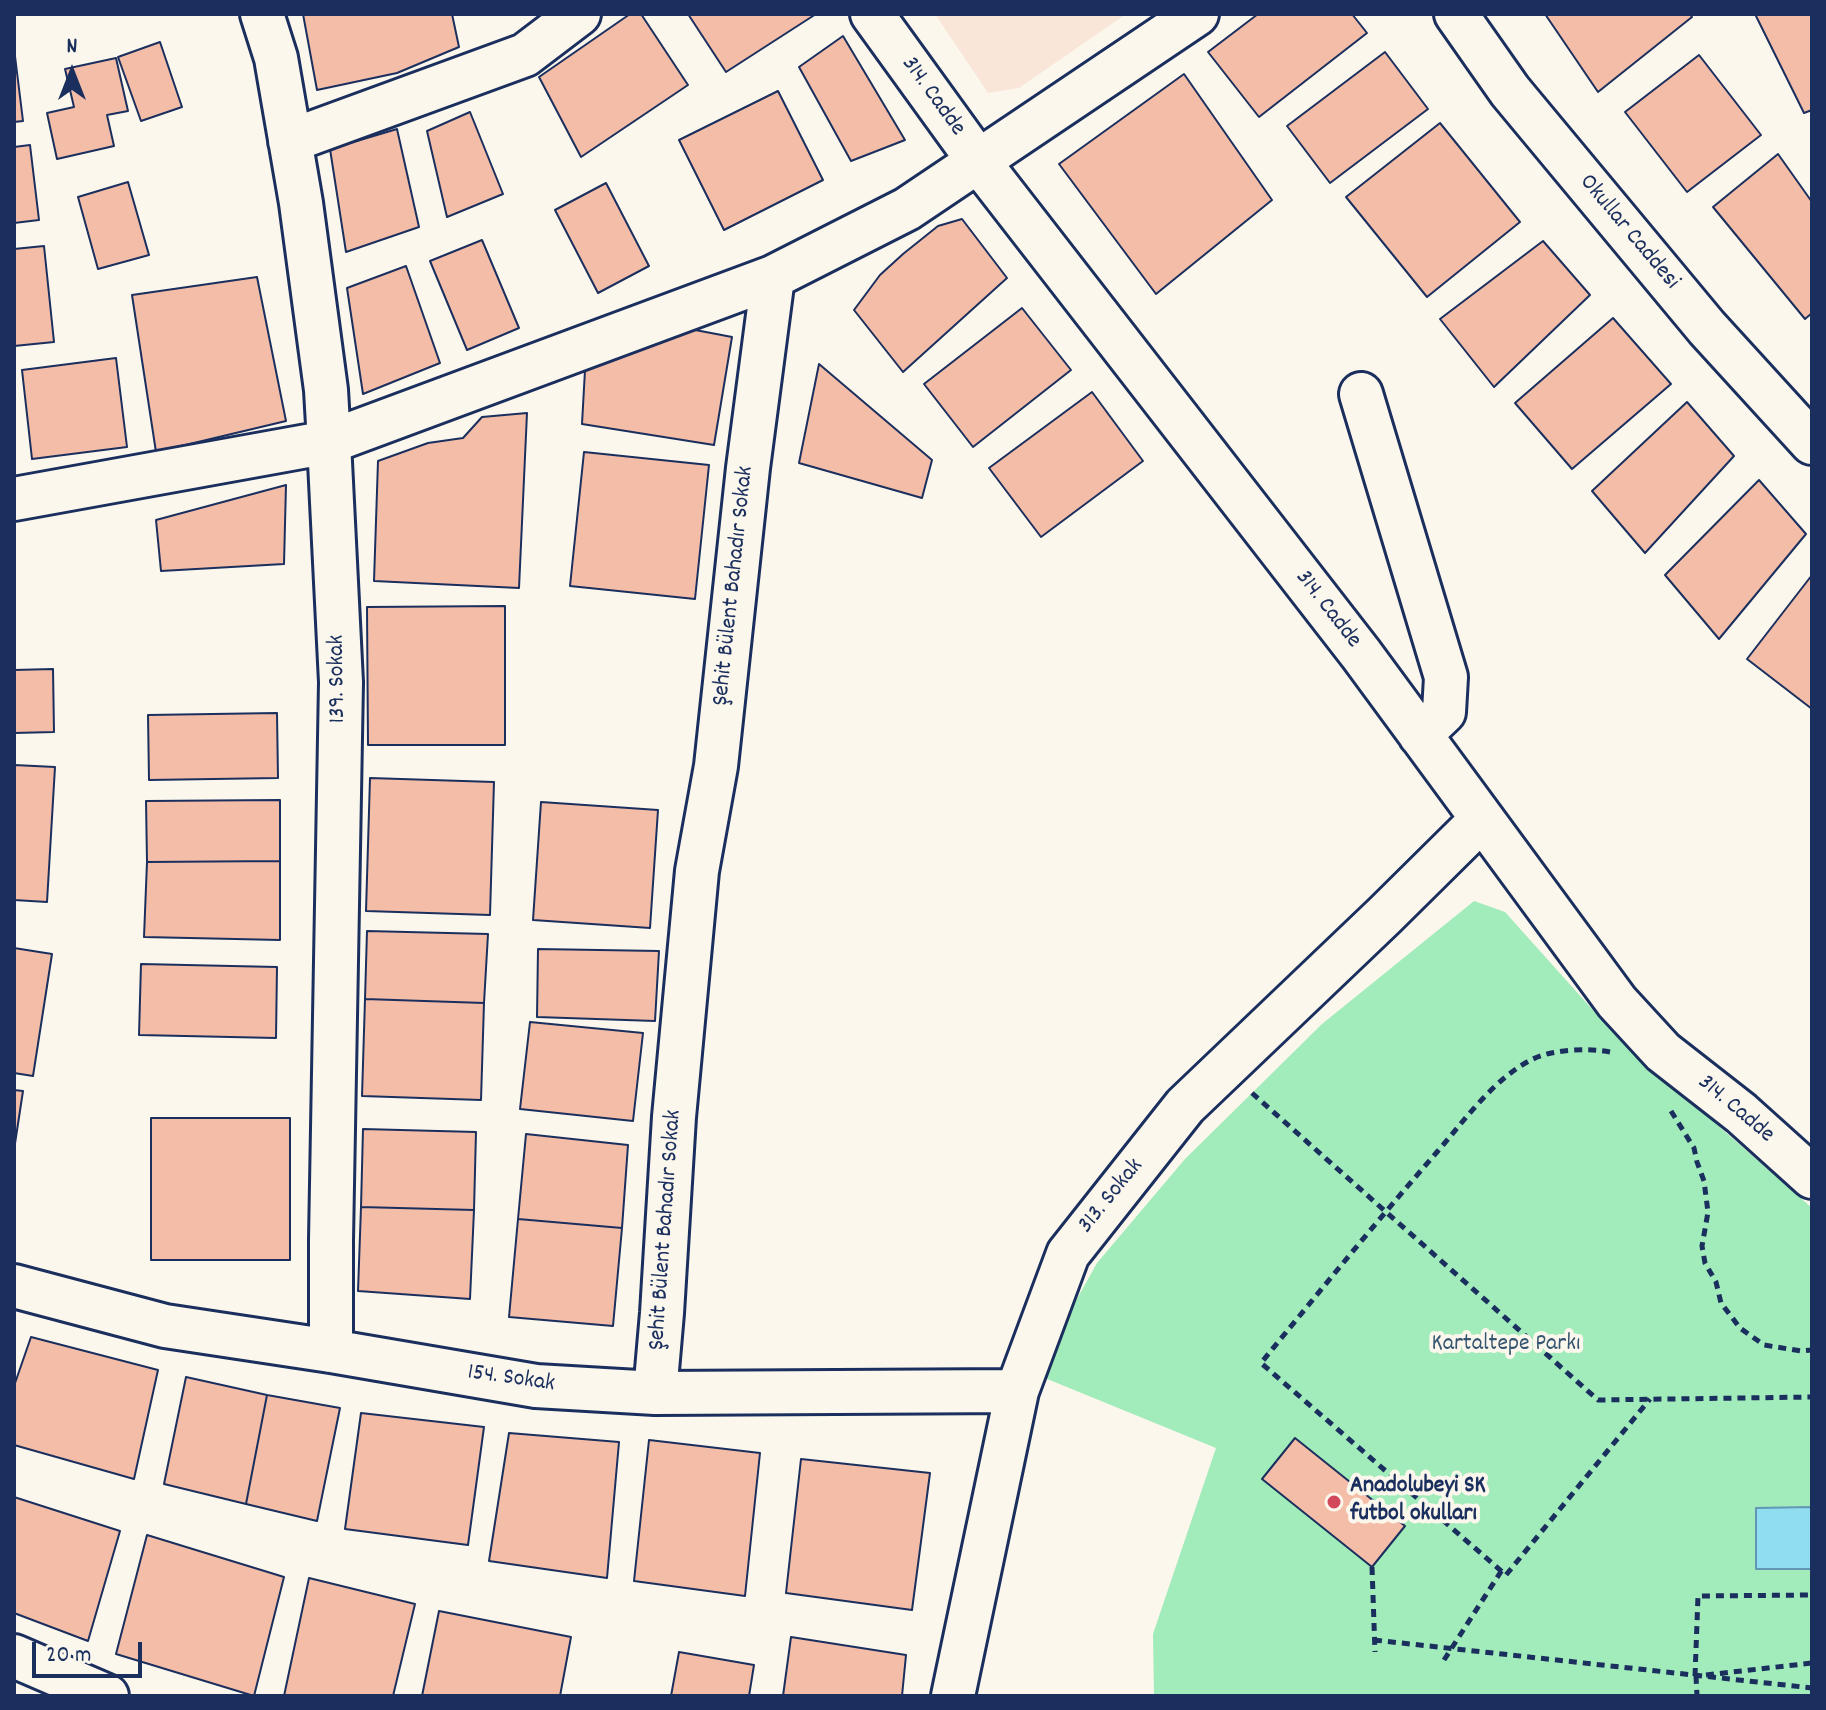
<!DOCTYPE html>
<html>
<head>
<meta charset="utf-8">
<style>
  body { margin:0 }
  #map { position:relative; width:1826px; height:1710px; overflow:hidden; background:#fbf7ec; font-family:Dekko,sans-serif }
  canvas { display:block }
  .frame { position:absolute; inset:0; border:16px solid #1b2f5e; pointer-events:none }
  .north { position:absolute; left:32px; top:32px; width:80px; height:80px; -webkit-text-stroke:6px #fbf7ec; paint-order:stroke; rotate:0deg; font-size:22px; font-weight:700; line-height:32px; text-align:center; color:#1b2f5e }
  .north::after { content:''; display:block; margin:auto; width:28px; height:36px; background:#1b2f5e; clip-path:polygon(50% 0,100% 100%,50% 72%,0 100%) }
  .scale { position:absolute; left:32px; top:1642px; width:110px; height:36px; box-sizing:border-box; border:4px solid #1b2f5e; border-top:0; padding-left:10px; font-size:24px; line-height:28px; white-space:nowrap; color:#1b2f5e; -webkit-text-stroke:6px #fbf7ec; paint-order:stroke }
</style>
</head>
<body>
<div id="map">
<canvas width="1826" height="1710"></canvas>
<div class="frame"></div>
<div class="north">N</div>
<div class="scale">20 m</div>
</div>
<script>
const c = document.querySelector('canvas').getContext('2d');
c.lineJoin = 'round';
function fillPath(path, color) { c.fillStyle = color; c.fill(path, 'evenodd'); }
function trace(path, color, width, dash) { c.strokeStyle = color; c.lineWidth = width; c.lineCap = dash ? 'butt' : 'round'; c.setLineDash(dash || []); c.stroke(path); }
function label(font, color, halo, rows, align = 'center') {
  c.font = font + ' Dekko,sans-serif'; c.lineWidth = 8; c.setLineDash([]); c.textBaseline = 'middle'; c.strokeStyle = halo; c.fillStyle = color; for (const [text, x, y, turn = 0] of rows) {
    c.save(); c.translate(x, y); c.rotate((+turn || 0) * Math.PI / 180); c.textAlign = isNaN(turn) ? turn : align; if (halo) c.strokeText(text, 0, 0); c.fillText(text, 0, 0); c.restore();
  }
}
const built = new Path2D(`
  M 935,14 L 1126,14 L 1019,88 L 988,93 Z`);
const green = new Path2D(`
  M 1474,901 L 1505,912 L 1618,1038 L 1812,1208 L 1812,1696 L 1154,1696 L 1153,1634 L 1216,1448 L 1035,1374 L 1097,1263 L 1185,1159 L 1322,1024 Z`);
const water = new Path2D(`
  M 1812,1507 L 1812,1569 L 1756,1569 L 1756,1508 Z`);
const building = new Path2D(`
  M 303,14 L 452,14 L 459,47 L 397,73 L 317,90 Z
  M 630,14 L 641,14 L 688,85 L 581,157 L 539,77 Z
  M 688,14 L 816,14 L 726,72 Z
  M 1258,14 L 1352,14 L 1367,33 L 1259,117 L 1208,52 Z
  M 1545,14 L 1690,14 L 1692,17 L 1598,92 Z
  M 1755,14 L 1812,14 L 1812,110 L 1804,113 Z
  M 843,36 L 905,140 L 851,161 L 799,67 Z
  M 160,42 L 182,107 L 141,121 L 118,57 Z
  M 14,48 L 23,121 L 14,122 Z
  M 1385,52 L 1428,109 L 1330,183 L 1287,126 Z
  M 1699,55 L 1761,135 L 1687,192 L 1625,112 Z
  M 116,58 L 128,111 L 107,115 L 114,146 L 57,159 L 47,113 L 74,107 L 65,69 Z
  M 1184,74 L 1272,200 L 1156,294 L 1059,164 Z
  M 778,91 L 823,180 L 724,230 L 679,140 Z
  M 470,112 L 503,194 L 447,217 L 427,131 Z
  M 1440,123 L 1520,222 L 1427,297 L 1346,197 Z
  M 397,129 L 419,227 L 346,252 L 330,149 Z
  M 30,145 L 39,220 L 14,223 L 14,147 Z
  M 1778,154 L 1812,202 L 1812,313 L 1805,319 L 1713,207 Z
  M 128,182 L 149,255 L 98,269 L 78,197 Z
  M 606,183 L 649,266 L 598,293 L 555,210 Z
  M 962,219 L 1007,278 L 903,372 L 854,310 L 880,275 L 903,254 L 938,226 Z
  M 482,240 L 519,328 L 467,350 L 430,261 Z
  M 1543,241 L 1590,295 L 1494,387 L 1440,319 Z
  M 44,246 L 54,342 L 14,346 L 14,249 Z
  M 406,266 L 440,363 L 363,394 L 347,288 Z
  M 257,277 L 286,421 L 156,452 L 132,295 Z
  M 1022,308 L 1071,370 L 973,447 L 924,384 Z
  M 1613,318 L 1671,384 L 1572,469 L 1515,403 Z
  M 690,329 L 732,337 L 714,445 L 582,424 L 585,370 Z
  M 116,358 L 127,447 L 32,459 L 22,370 Z
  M 819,364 L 932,460 L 922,498 L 799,463 Z
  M 1092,392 L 1143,461 L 1041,537 L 989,468 Z
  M 1687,402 L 1734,456 L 1645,553 L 1592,491 Z
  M 527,413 L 519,588 L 374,581 L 378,461 L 428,443 L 463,438 L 482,417 Z
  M 584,452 L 709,465 L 695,599 L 570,586 Z
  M 1759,480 L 1806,534 L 1719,639 L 1665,575 Z
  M 286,485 L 284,564 L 161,571 L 156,520 Z
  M 1812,575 L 1812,709 L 1747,659 Z
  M 505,606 L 505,745 L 368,745 L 367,607 Z
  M 53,669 L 54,732 L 14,733 L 14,670 Z
  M 277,713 L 278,778 L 149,780 L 148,715 Z
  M 14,765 L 55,767 L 47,902 L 14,900 Z
  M 370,778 L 494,782 L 490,915 L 366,911 Z
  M 280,800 L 280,861 L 147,862 L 146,801 Z
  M 541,802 L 658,810 L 650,928 L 533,920 Z
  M 280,861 L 280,940 L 144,937 L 147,862 Z
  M 367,931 L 488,934 L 484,1003 L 365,999 Z
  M 14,948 L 52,954 L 33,1076 L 14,1073 Z
  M 538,949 L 659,951 L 655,1021 L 537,1017 Z
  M 141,964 L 277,967 L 276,1038 L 139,1035 Z
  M 365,999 L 484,1003 L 481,1100 L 362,1096 Z
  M 530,1022 L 643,1033 L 633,1121 L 520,1109 Z
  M 14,1090 L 23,1091 L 14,1150 Z
  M 151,1118 L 290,1118 L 290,1260 L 151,1260 Z
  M 363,1129 L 476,1132 L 474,1210 L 361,1207 Z
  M 526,1134 L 628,1145 L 622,1228 L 518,1219 Z
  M 361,1207 L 474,1210 L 470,1299 L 358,1291 Z
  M 518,1219 L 622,1228 L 613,1326 L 509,1317 Z
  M 31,1337 L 158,1370 L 134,1479 L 14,1445 L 14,1386 Z
  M 186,1377 L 267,1395 L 246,1504 L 164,1484 Z
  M 267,1395 L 340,1408 L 317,1521 L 246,1504 Z
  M 361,1413 L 484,1427 L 468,1545 L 345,1529 Z
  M 509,1433 L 619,1442 L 607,1578 L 489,1561 Z
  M 1295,1438 L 1405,1526 L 1372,1567 L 1262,1479 Z
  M 649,1440 L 760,1453 L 745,1596 L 634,1581 Z
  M 801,1459 L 930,1473 L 912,1610 L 786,1593 Z
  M 14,1497 L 120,1531 L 88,1641 L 14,1613 Z
  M 147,1535 L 284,1577 L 254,1696 L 116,1654 Z
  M 309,1578 L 415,1604 L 393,1696 L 284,1696 Z
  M 439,1611 L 571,1637 L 560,1696 L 422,1696 Z
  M 791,1637 L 906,1655 L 902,1696 L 783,1696 Z
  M 679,1652 L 754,1665 L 749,1696 L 671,1696 Z`);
const path = new Path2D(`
  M 1610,1052 C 1588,1048 1554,1049 1533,1059 C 1495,1077 1464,1121 1437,1152 C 1377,1221 1319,1292 1261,1363 L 1506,1575 L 1650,1399
  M 1252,1093 L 1598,1400 L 1812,1397
  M 1671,1111 L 1694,1148 L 1697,1162 L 1704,1181 L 1708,1212 L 1702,1246 L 1705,1263 L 1716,1282 L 1721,1303 L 1740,1328 L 1764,1345 L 1801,1351 L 1812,1350
  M 1372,1567 L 1375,1652
  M 1374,1640 L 1812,1688
  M 1444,1660 L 1502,1570
  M 1706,1675 L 1812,1663
  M 1695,1676 L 1698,1596 L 1812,1595
  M 1696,1676 L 1697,1696`);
const minor = new Path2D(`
  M 262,14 L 276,58 L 301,203 L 326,390 L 329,442 L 341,682 L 331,1240 L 331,1351
  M 872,14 L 979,162 L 1361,654 L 1617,1002 L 1663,1052 L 1741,1113 L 1812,1177
  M 1456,14 L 1510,91 L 1707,328 L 1812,443
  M 290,141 L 525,55 L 579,14
  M 1361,394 L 1446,677 L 1444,712 L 1420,735
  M 14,499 L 329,442 L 773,277
  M 14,1286 L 165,1326 L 331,1351 L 536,1386 L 655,1393 L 1017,1391
  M 655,1393 L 662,1313 L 674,1117 L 697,871 L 716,766 L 748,468 L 773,277 L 907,209 L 1197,14
  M 14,1656 L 107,1696
  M 953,1696 L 1017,1391 L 1068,1254 L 1185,1106 L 1385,915 L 1482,819`);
const markers = [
  [1334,1502,8,"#d1495b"]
];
const streetNames = [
  ["314. Cadde",932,97,54],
  ["Okullar Caddesi",1628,233,50],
  ["Şehit Bülent Bahadır Sokak",735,586,-84],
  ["314. Cadde",1327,610,52],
  ["139. Sokak",339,679,-91],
  ["314. Cadde",1735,1110,40],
  ["313. Sokak",1112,1197,-51],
  ["Şehit Bülent Bahadır Sokak",667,1230,-86],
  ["154. Sokak",511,1380,8]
];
const parkNames = [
  ["Kartaltepe Parkı",1506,1346]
];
const poiNames = [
  ["Anadolubeyi SK",1350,1488],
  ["futbol okulları",1350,1516]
];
fillPath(built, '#f9e6d8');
fillPath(green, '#a2ebba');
fillPath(water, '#8fddef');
trace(water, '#6197b5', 2);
fillPath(building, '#f4bda8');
trace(building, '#1b2f5e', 2);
trace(minor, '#1b2f5e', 48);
trace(path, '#1b2f5e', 5, [8, 6]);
trace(minor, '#fbf7ec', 42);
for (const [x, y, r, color] of markers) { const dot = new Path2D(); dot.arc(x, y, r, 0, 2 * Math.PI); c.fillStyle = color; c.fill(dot); trace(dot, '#fbf7ec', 3); }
label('24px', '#1b2f5e', '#fbf7ec', streetNames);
label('24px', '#365570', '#fbf7ec', parkNames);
label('bold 24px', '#1b2f5e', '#fbf7ec', poiNames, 'left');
</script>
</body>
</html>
